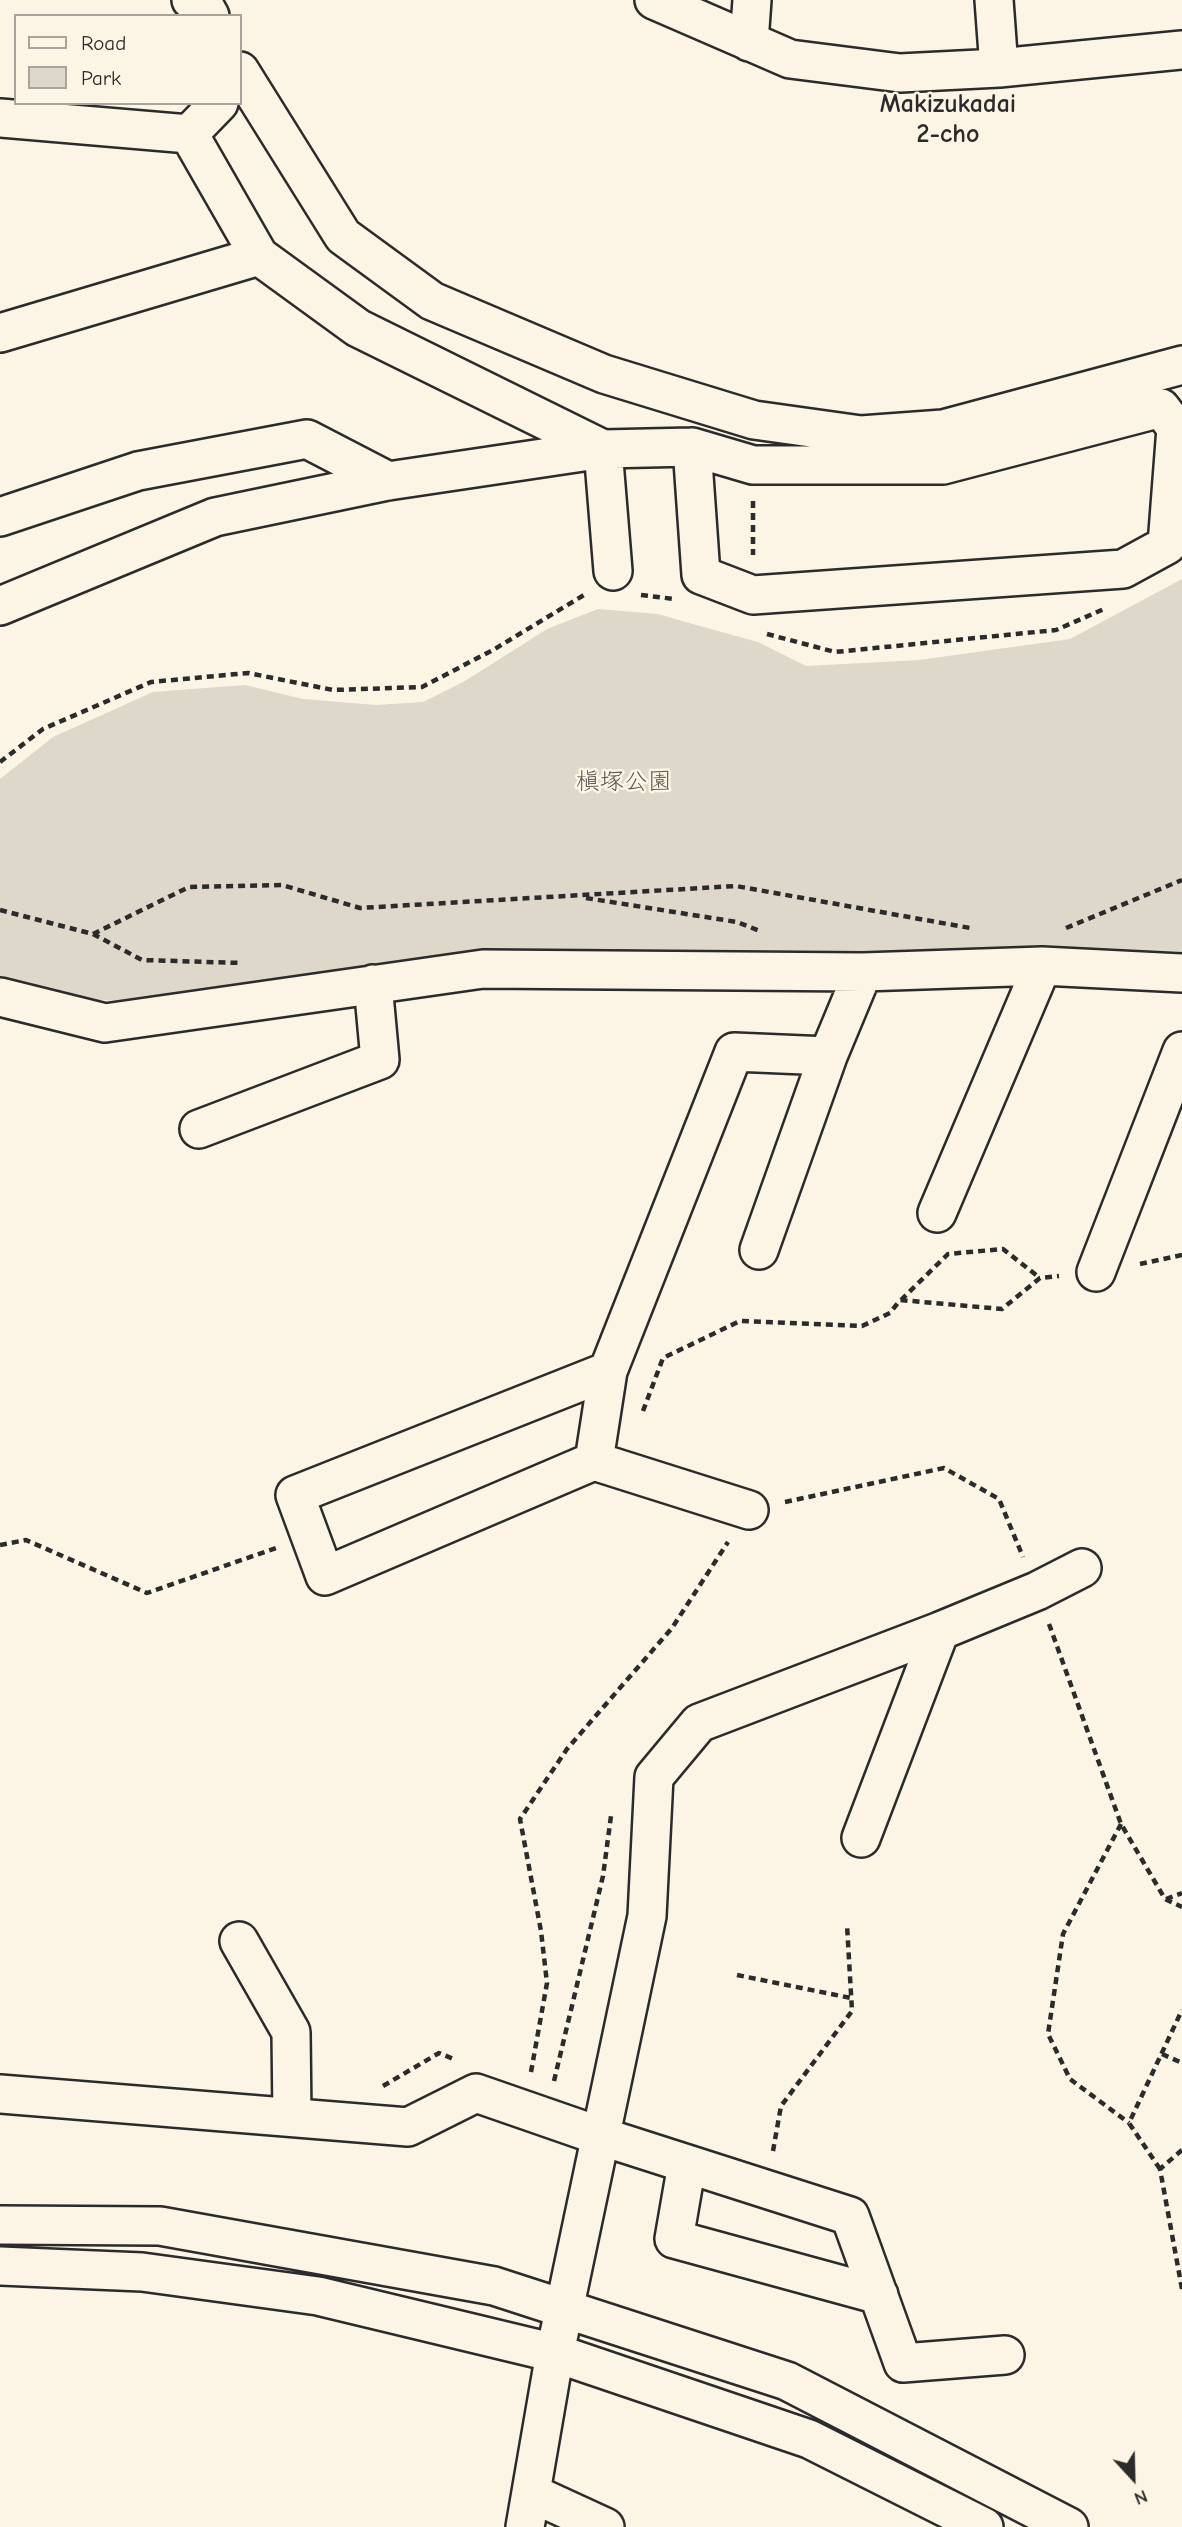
<!DOCTYPE html>
<html>
<head>
<meta charset="utf-8">
<style>
  body { margin:0 }
  #map { position:relative; width:1182px; height:2527px; overflow:hidden; background:#fcf5e5; font-family:"Comic Neue",sans-serif }
  canvas { display:block }
  .legend { position:absolute; left:14px; top:14px; width:228px; height:91px; box-sizing:border-box; background:#fcf5e5; border:2px solid #a8a49b; margin:0; padding:9px 12px; list-style:none; font-size:21px; color:#2b2b2b }
  .legend li { display:flex; align-items:center; gap:14px; height:35px }
  .legend b { width:35px; border:2px solid #a8a49b }
  .north { position:absolute; left:1098px; top:2443px; width:70px; height:70px; -webkit-text-stroke:5px #fcf5e5; paint-order:stroke; rotate:158deg; font-size:19px; font-weight:700; line-height:28px; text-align:center; color:#2b2b2b }
  .north::after { content:''; display:block; margin:auto; width:24px; height:32px; background:#2b2b2b; clip-path:polygon(50% 0,100% 100%,50% 72%,0 100%) }
</style>
</head>
<body>
<div id="map">
<canvas width="1182" height="2527"></canvas>
<ul class="legend">
<li><b style="height:9px;background:#fcf5e5"></b>Road</li>
<li><b style="height:19px;background:#ded8ca"></b>Park</li>
</ul>
<div class="north">N</div>
</div>
<script>
const c = document.querySelector('canvas').getContext('2d');
c.lineJoin = 'round';
function fillPath(path, color) { c.fillStyle = color; c.fill(path, 'evenodd'); }
function trace(path, color, width, dash) { c.strokeStyle = color; c.lineWidth = width; c.lineCap = dash ? 'butt' : 'round'; c.setLineDash(dash || []); c.stroke(path); }
function label(font, color, halo, rows, align = 'center') {
  c.font = font + ' "Comic Neue","Klee One",sans-serif'; c.lineWidth = 5; c.setLineDash([]); c.textBaseline = 'middle'; c.strokeStyle = halo; c.fillStyle = color; for (const [text, x, y, turn = 0] of rows) {
    c.save(); c.translate(x, y); c.rotate((+turn || 0) * Math.PI / 180); c.textAlign = isNaN(turn) ? turn : align; if (halo) c.strokeText(text, 0, 0); c.fillText(text, 0, 0); c.restore();
  }
}
const green = new Path2D(`
  M 1182,579 L 1182,961 L 568,951 L 446,953 L 348,975 L 137,1002 L 81,999 L 0,984 L 0,779 L 53,737 L 153,692 L 245,685 L 303,699 L 376,705 L 423,702 L 465,681 L 547,629 L 598,609 L 658,614 L 689,623 L 758,642 L 806,666 L 919,660 L 1070,639 Z`);
const path = new Path2D(`
  M 753,501 L 753,555
  M 641,595 L 674,599
  M 767,634 L 835,652 L 1056,630 L 1104,609
  M 0,762 L 43,729 L 151,682 L 248,673 L 333,690 L 422,687 L 493,650 L 584,595
  M 586,898 L 737,922 L 760,931
  M 0,910 L 93,934 L 142,960 L 242,963
  M 1066,928 L 1182,880
  M 93,934 L 189,887 L 282,885 L 360,908 L 736,886 L 970,928
  M 1140,1264 L 1182,1255
  M 901,1300 L 948,1254 L 1003,1249 L 1040,1278
  M 643,1411 L 663,1358 L 740,1321 L 862,1326 L 890,1313 L 900,1300 L 1002,1309 L 1040,1278 L 1059,1276
  M 785,1502 L 944,1468 L 999,1499 L 1023,1557
  M 0,1545 L 26,1540 L 147,1593 L 276,1548
  M 1049,1624 L 1121,1824 L 1165,1899 L 1182,1907
  M 1121,1824 L 1063,1934 L 1048,2034 L 1070,2079 L 1129,2123
  M 1166,1899 L 1182,1893
  M 737,1975 L 851,1998
  M 1162,2054 L 1182,2063
  M 531,2072 L 547,1983 L 541,1931 L 520,1819 L 567,1749 L 672,1628 L 728,1542
  M 554,2081 L 603,1876 L 611,1816
  M 383,2086 L 439,2053 L 456,2060
  M 1182,2150 L 1160,2169 L 1182,2289
  M 773,2151 L 781,2106 L 852,2011 L 847,1925
  M 1160,2169 L 1129,2123 L 1182,2010`);
const minor = new Path2D(`
  M 191,0 L 205,7 L 210,16
  M 654,0 L 790,59 L 900,73 L 999,68 L 1182,50
  M 994,0 L 999,68
  M 749,42 L 752,0
  M 240,71 L 343,236 L 432,301 L 604,374 L 754,420 L 861,435 L 943,429 L 1182,365
  M 0,118 L 189,134 L 219,103
  M 0,333 L 259,256 L 189,134
  M 0,517 L 138,471 L 307,439 L 388,481
  M 613,571 L 603,449 L 692,447 L 753,465 L 943,465 L 1161,408 L 1176,428 L 1167,545 L 1123,569 L 753,595 L 701,575 L 692,447
  M 0,606 L 215,517 L 388,481 L 603,449 L 358,328 L 259,256
  M 0,997 L 105,1023 L 483,969 L 863,972 L 1042,966 L 1182,973
  M 199,1129 L 380,1060 L 373,984
  M 937,1213 L 1042,966
  M 759,1250 L 828,1056 L 863,972
  M 1096,1272 L 1182,1051
  M 608,1371 L 594,1461 L 325,1576 L 295,1495 L 608,1371 L 734,1052 L 828,1056
  M 594,1461 L 749,1510
  M 861,1838 L 940,1631
  M 239,1941 L 291,2032 L 292,2117
  M 0,2094 L 408,2127 L 476,2093 L 600,2136 L 850,2216 L 903,2363 L 1005,2355
  M 687,2164 L 674,2239 L 879,2295
  M 0,2225 L 160,2226 L 494,2286 L 787,2381 L 1069,2527
  M 0,2266 L 142,2272 L 318,2296 L 555,2353 L 809,2439 L 984,2527
  M 531,2493 L 605,2527
  M 525,2527 L 555,2353 L 647,1916 L 654,1777 L 699,1723 L 940,1631 L 1037,1591 L 1082,1568`);
const parkNames = [
  ["槇塚公園",624,782]
];
const neighbourhoodNames = [
  ["Makizukadai",948,105],
  ["2-cho",948,135]
];
fillPath(green, '#ded8ca');
trace(minor, '#2b2b2b', 42);
trace(path, '#2b2b2b', 4.5, [7, 5]);
trace(minor, '#fcf5e5', 37);
label('24px', '#585653', '#fcf5e5', parkNames);
label('bold 26px', '#2b2b2b', '#fcf5e5', neighbourhoodNames);
</script>
</body>
</html>
